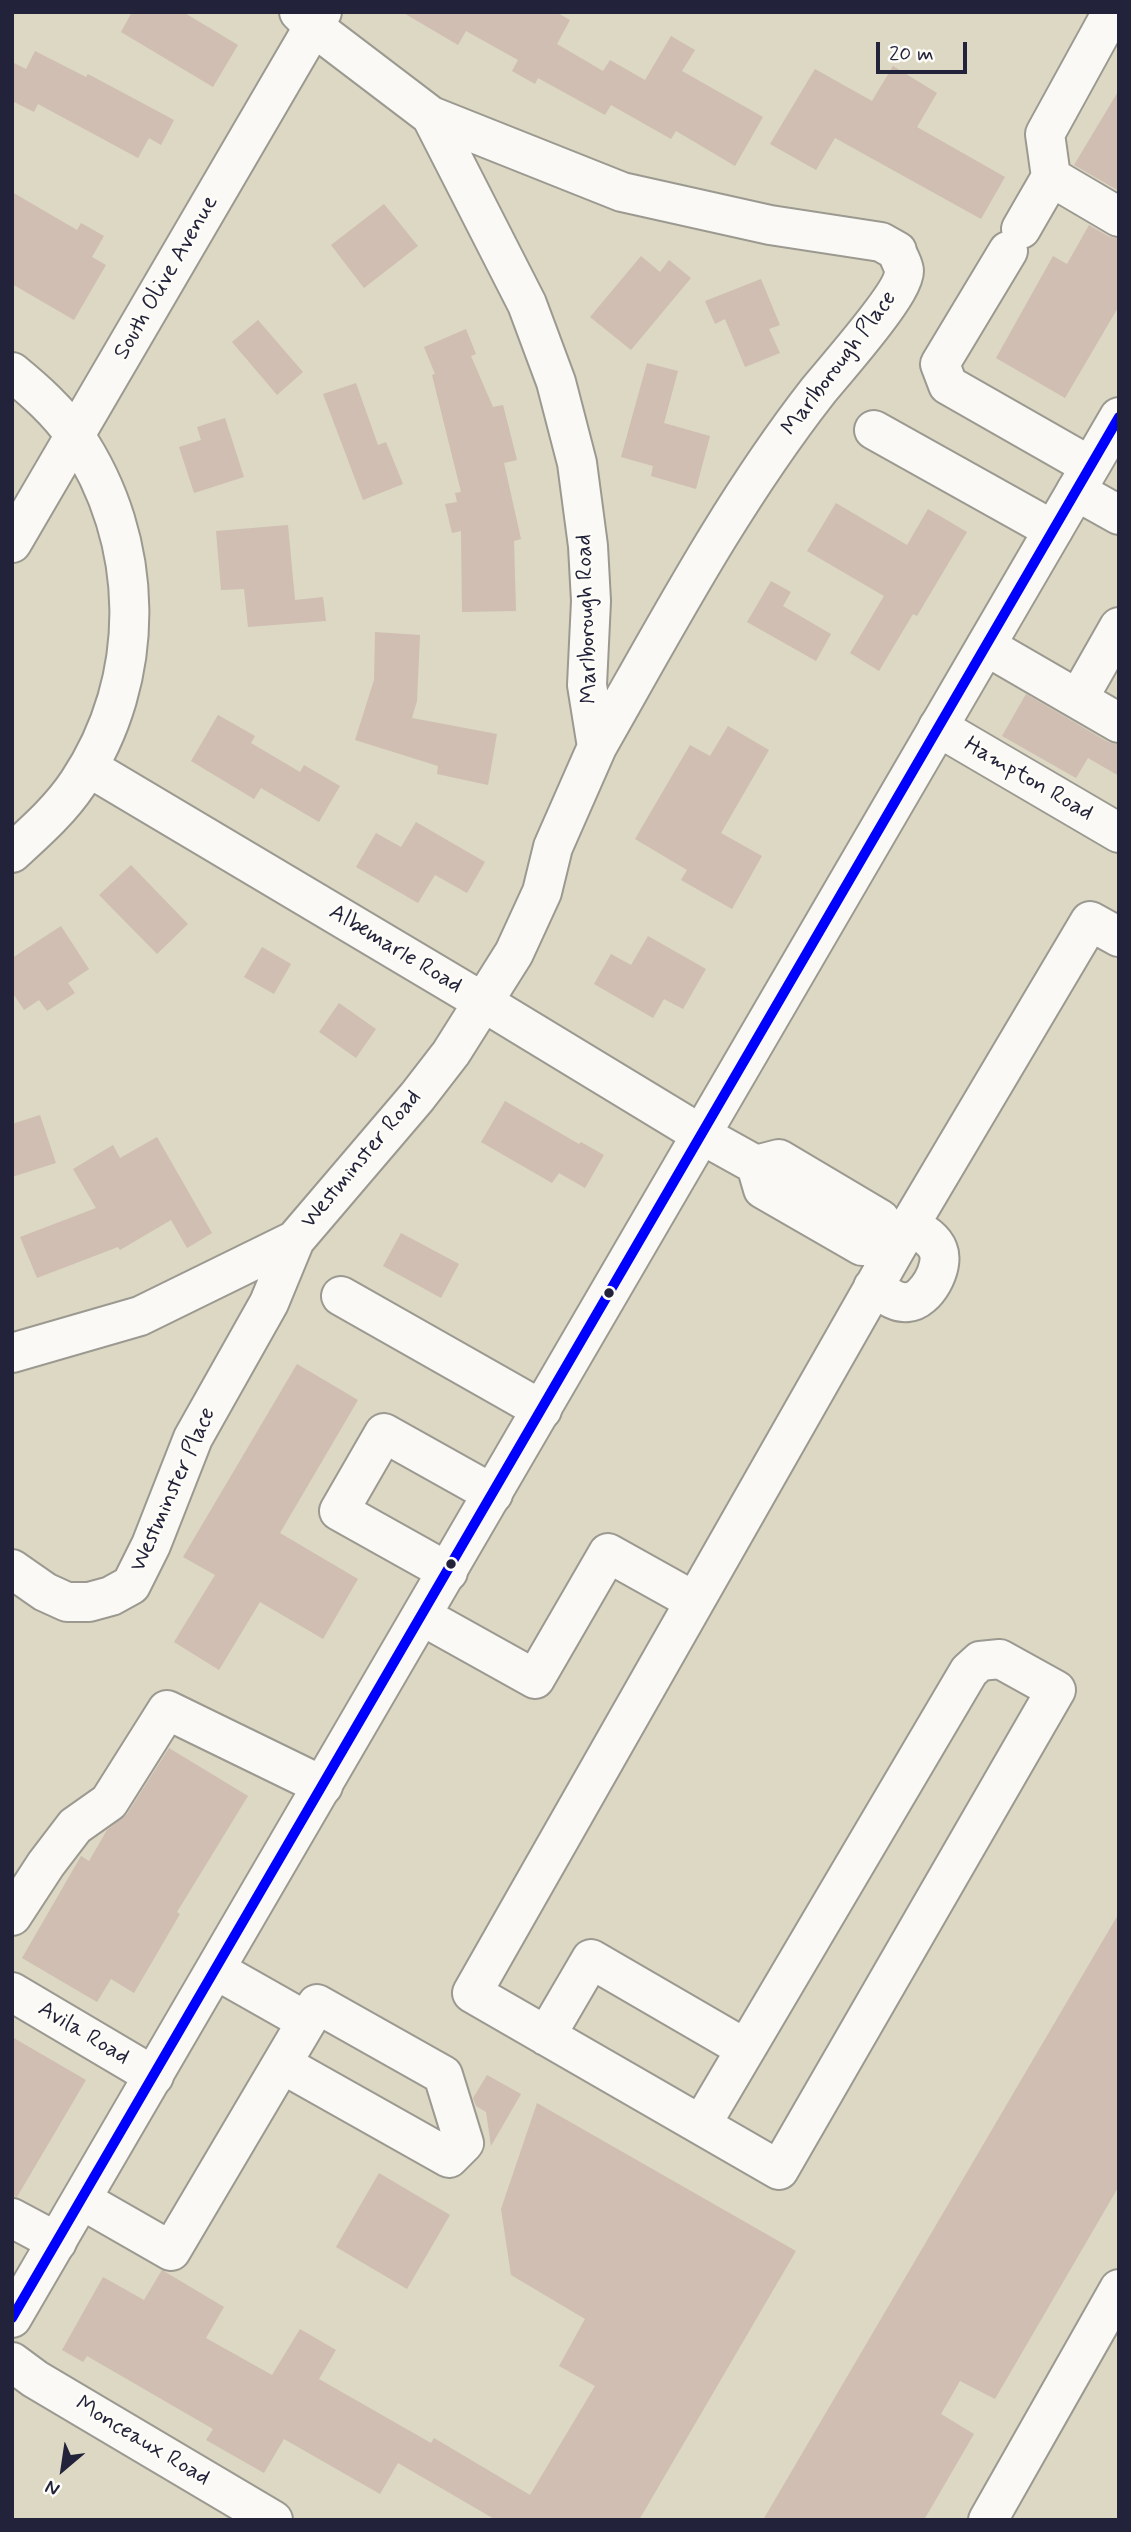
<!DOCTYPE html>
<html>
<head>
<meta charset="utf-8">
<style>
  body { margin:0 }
  #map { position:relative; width:1131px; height:2532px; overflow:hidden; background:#dcd8c4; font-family:Mynerve,sans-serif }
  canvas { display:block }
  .frame { position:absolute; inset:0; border:14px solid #22223b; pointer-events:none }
  .north { position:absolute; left:28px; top:2434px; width:70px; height:70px; -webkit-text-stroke:5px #fdfcf7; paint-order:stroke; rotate:209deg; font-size:19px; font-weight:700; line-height:28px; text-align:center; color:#22223b }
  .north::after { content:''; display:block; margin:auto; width:24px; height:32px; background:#22223b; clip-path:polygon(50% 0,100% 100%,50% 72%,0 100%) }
  .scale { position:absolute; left:876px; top:42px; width:91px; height:32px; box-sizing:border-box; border:4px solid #22223b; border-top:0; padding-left:9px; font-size:21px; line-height:24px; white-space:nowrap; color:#22223b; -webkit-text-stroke:5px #fdfcf7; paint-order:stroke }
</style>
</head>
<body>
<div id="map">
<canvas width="1131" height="2532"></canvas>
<div class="frame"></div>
<div class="north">N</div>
<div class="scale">20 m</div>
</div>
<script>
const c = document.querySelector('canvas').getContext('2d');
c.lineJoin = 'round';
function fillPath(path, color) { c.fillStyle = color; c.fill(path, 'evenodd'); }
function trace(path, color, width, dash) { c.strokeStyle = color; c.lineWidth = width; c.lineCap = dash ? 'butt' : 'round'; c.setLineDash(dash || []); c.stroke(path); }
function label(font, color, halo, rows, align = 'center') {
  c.font = font + ' Mynerve,sans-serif'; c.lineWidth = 5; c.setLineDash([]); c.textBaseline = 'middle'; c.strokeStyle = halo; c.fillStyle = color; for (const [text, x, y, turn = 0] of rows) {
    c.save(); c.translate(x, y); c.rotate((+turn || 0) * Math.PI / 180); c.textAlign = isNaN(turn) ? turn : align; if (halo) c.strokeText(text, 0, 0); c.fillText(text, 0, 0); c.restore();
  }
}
const building = new Path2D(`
  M 132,12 L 183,12 L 238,45 L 213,87 L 121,32 Z
  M 402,12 L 556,12 L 570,20 L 557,44 L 603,71 L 610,60 L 645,80 L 671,36 L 695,50 L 682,71 L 763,117 L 735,166 L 676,131 L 671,139 L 611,105 L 605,115 L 538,78 L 535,84 L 512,71 L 518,60 L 466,31 L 458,45 Z
  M 35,51 L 86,77 L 88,74 L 174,120 L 161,145 L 149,138 L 138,158 L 38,104 L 34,112 L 12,101 L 12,62 L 26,69 Z
  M 893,66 L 937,93 L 917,127 L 1005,177 L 981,219 L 835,138 L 816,170 L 770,144 L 815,69 L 872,101 Z
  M 1119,90 L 1119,191 L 1074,165 Z
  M 12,192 L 77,230 L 81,223 L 104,236 L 92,257 L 106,265 L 74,320 L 12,284 Z
  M 384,204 L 418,246 L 364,288 L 331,245 Z
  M 1089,225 L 1108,236 L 1119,239 L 1119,306 L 1065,398 L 996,358 L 1053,256 L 1067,264 Z
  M 641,256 L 660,272 L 669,260 L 691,278 L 631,350 L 590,317 Z
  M 761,279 L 780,325 L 769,329 L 780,353 L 745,367 L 725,319 L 715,324 L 705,301 Z
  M 258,320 L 303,372 L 277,395 L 232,342 Z
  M 466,329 L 476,354 L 471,356 L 493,407 L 503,405 L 517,460 L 504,463 L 521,539 L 514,541 L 516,611 L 462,612 L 461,531 L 452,533 L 445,504 L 457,502 L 455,493 L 461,492 L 432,375 L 435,374 L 424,347 Z
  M 647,363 L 678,371 L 664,423 L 710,436 L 696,489 L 651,476 L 653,466 L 621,457 Z
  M 356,383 L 378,445 L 386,442 L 403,484 L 363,500 L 323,394 Z
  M 225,418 L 244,477 L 194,493 L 179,447 L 201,440 L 197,427 Z
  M 836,503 L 907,545 L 928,509 L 967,532 L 917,616 L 913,614 L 879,671 L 850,653 L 884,596 L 807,551 Z
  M 288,525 L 295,600 L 323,597 L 326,621 L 248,627 L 244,589 L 221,590 L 216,531 Z
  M 771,581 L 791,592 L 783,606 L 831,634 L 816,661 L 747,622 Z
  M 375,632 L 420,635 L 417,701 L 412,718 L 497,734 L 488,785 L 437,774 L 438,766 L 355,740 L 374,680 Z
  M 1026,694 L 1108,742 L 1119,745 L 1119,776 L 1088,758 L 1076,778 L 1002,736 Z
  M 218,715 L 255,736 L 251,743 L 300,772 L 304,765 L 340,786 L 319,822 L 261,788 L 254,799 L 191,761 Z
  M 728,726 L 769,750 L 721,833 L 762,856 L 732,909 L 681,880 L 687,870 L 635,839 L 690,745 L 710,756 Z
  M 416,822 L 485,862 L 467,893 L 435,875 L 418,903 L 356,867 L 376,833 L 401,847 Z
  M 131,865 L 188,924 L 157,954 L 99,895 Z
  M 61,926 L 89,969 L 68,983 L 75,993 L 47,1011 L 39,1000 L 24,1010 L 12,992 L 12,958 Z
  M 648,936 L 706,969 L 683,1009 L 664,999 L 653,1018 L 594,984 L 611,954 L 631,965 Z
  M 262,947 L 291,964 L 274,994 L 244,977 Z
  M 339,1003 L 376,1029 L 356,1058 L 319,1032 Z
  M 505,1101 L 579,1144 L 581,1142 L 604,1155 L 585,1188 L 559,1173 L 552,1183 L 481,1142 Z
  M 40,1115 L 56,1163 L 12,1177 L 12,1124 Z
  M 157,1137 L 212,1233 L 187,1248 L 171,1220 L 120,1250 L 118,1247 L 37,1278 L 20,1237 L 96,1208 L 73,1169 L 113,1145 L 120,1158 Z
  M 401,1233 L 459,1264 L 441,1298 L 383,1266 Z
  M 297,1364 L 358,1400 L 280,1533 L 358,1579 L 323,1639 L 260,1602 L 219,1670 L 174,1642 L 215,1575 L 183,1557 Z
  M 169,1748 L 248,1796 L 177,1912 L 180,1914 L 134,1993 L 111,1979 L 97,2002 L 22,1958 L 81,1856 L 89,1861 L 107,1830 L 127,1814 Z
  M 1119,1913 L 1119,2186 L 995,2399 L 960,2381 L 941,2414 L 974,2434 L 924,2520 L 763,2520 Z
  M 12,2037 L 86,2080 L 17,2197 L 12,2196 Z
  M 487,2075 L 521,2094 L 491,2146 L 486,2112 L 476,2106 L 473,2098 Z
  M 537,2103 L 796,2251 L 639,2520 L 496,2520 L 398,2463 L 380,2494 L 284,2439 L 264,2473 L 206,2440 L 213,2429 L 87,2356 L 83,2362 L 62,2350 L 103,2277 L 144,2300 L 162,2270 L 224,2307 L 206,2338 L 272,2375 L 300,2329 L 336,2350 L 319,2379 L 431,2443 L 434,2438 L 530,2495 L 595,2386 L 559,2366 L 585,2319 L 511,2275 L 501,2209 Z
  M 379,2173 L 450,2215 L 407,2289 L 336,2247 Z`);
const minor = new Path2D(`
  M 431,116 L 622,192 L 770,225 L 881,242 L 897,251 C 898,257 904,265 904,271 C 904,293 835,370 818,391 C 732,501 666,626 597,747
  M 1051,177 L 1119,217
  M 1021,229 L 1051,177 L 1045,134 L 1112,12
  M 1008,251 L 940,364 L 948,385 L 1090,466
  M 12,372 C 35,391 58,411 75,436 C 146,541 148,678 78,783 C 60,810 36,831 12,853
  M 874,430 L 1053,530
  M 1076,491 L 1119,515
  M 12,543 L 322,12
  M 986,646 L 1119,723
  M 1078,699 L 1119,627
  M 938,727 L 1119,833
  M 88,767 L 483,1002 L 702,1135 L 756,1165 L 779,1159 L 880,1219 L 881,1240
  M 756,1165 L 763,1189 L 862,1246 L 881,1240 L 896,1248
  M 873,1287 C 883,1293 896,1304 908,1302 C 926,1301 945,1267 938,1250 C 933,1237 920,1232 909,1225
  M 341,1296 L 542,1410
  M 12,1353 L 140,1316 L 295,1240 L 417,1097 L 451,1053 L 514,953 L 542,892 L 553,847 L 597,747 L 587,685 L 591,601 L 588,546 L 577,463 L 556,382 L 527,304 L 431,116 L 314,27 L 299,12
  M 12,1569 L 45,1592 L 67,1602 L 89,1602 L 111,1596 L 131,1585 L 151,1545 L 193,1438 L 269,1303 L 295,1240
  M 448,1572 L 339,1511 L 384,1433 L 493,1494
  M 422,1616 L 535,1679 L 608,1553 L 694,1601
  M 12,1916 L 46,1864 L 75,1826 L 109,1802 L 167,1710 L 323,1786
  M 216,1970 L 306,2021
  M 12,1992 L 154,2076
  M 546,2036 L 591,1959 L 746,2049
  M 701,2125 L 969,1671 L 980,1661 L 1000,1659 L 1056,1690 L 779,2170 L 472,1993 L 896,1248 L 1090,921 L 1119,937
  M 82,2200 L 171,2251 L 317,2004 L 443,2075 L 464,2143 L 449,2158 L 282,2064
  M 12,2218 L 57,2242
  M 12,2362 L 35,2379 L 273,2520
  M 988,2520 L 1119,2289`);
const major = new Path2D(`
  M 12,2318 L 1119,417`);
const bus1 = new Path2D(`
  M 12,2318 L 1119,417`);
const markers = [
  [609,1293,6,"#22223b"],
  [451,1564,6,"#22223b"]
];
const streetNames = [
  ["South Olive Avenue",167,278,-60],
  ["Marlborough Place",840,364,-53],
  ["Marlborough Road",588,619,-92],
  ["Hampton Road",1028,780,30],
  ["Albemarle Road",395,950,31],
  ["Westminster Road",362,1160,-50],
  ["Westminster Place",174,1490,-66],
  ["Avila Road",83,2034,31],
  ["Monceaux Road",142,2442,31]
];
fillPath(building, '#cfbeb1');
trace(minor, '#9b9990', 42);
trace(major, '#9b9990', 42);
trace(minor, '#faf9f6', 38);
trace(major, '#faf9f6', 38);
trace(bus1, '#00f', 10);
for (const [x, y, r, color] of markers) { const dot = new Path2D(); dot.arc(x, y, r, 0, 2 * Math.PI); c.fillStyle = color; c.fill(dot); trace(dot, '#fdfcf7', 2.5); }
label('23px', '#22223b', '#fdfcf7', streetNames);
</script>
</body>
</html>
